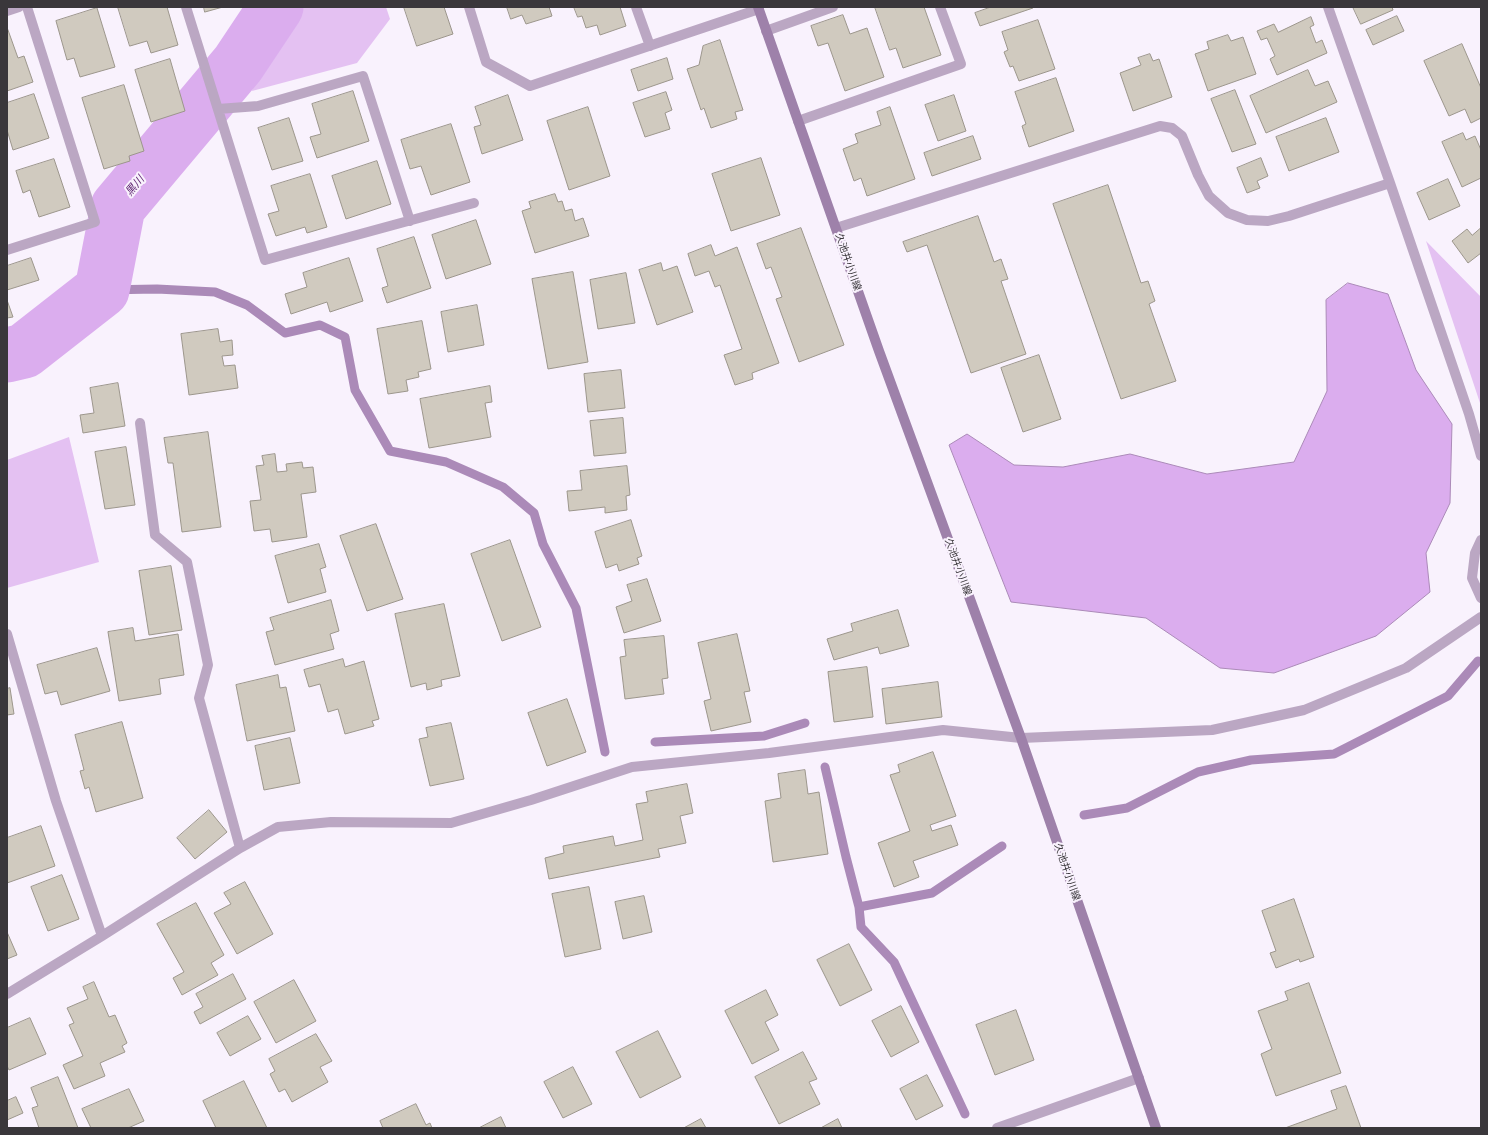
<!DOCTYPE html>
<html>
<head>
<meta charset="utf-8">
<style>
  body { margin:0 }
  #map { position:relative; width:1488px; height:1135px; overflow:hidden; background:#f9f2fd; font-family:"IBM Plex Sans",sans-serif }
  canvas { display:block }
  .frame { position:absolute; inset:0; border:8px solid #3a373b; pointer-events:none }
</style>
</head>
<body>
<div id="map">
<canvas width="1488" height="1135"></canvas>
<div class="frame"></div>
</div>
<script>
const c = document.querySelector('canvas').getContext('2d');
c.lineJoin = 'round';
function fillPath(path, color) { c.fillStyle = color; c.fill(path, 'evenodd'); }
function trace(path, color, width, dash) { c.strokeStyle = color; c.lineWidth = width; c.lineCap = dash ? 'butt' : 'round'; c.setLineDash(dash || []); c.stroke(path); }
function label(font, color, halo, rows, align = 'center') {
  c.font = font + ' "IBM Plex Sans","Noto Sans JP",sans-serif'; c.lineWidth = 4; c.setLineDash([]); c.textBaseline = 'middle'; c.strokeStyle = halo; c.fillStyle = color; for (const [text, x, y, turn = 0] of rows) {
    c.save(); c.translate(x, y); c.rotate((+turn || 0) * Math.PI / 180); c.textAlign = isNaN(turn) ? turn : align; if (halo) c.strokeText(text, 0, 0); c.fillText(text, 0, 0); c.restore();
  }
}
const green = new Path2D(`
  M 304,7 L 386,7 L 390,19 L 357,63 L 252,91 L 258,64 Z
  M 1426,241 L 1481,297 L 1481,406 Z
  M 69,437 L 99,562 L 7,588 L 7,460 Z`);
const water = new Path2D(`
  M 1348,283 L 1388,294 L 1416,370 L 1452,424 L 1450,503 L 1426,553 L 1430,592 L 1376,636 L 1274,673 L 1220,668 L 1146,618 L 1011,602 L 949,445 L 967,434 L 1014,465 L 1063,467 L 1130,454 L 1207,474 L 1294,462 L 1327,391 L 1326,300 Z`);
const stream = new Path2D(`
  M 102,290 L 157,289 L 215,292 L 247,305 L 285,333 L 320,325 L 345,337 L 355,390 L 390,451 L 446,462 L 503,487 L 534,513 L 543,544 L 576,608 L 605,752
  M 655,742 L 764,736 L 805,723
  M 825,767 L 846,857 L 859,907 L 932,893 L 1002,846
  M 1084,815 L 1127,808 L 1198,772 L 1251,760 L 1334,754 L 1448,696 L 1478,661
  M 859,907 L 861,927 L 894,962 L 965,1114`);
const river = new Path2D(`
  M 7,355 L 24,351 L 102,290 L 118,207 L 238,64 L 276,7`);
const building = new Path2D(`
  M 118,7 L 167,7 L 178,45 L 151,53 L 147,41 L 130,46 Z
  M 204,7 L 223,7 L 205,12 Z
  M 404,7 L 444,7 L 453,34 L 417,46 Z
  M 507,7 L 549,7 L 552,16 L 526,24 L 522,15 L 511,19 Z
  M 574,7 L 620,7 L 626,26 L 600,35 L 597,25 L 586,28 L 582,16 L 578,17 Z
  M 875,7 L 924,7 L 941,55 L 903,68 L 896,48 L 890,50 Z
  M 991,7 L 1033,7 L 1033,8 L 980,26 L 975,13 Z
  M 1353,7 L 1392,7 L 1393,10 L 1361,24 Z
  M 97,8 L 115,67 L 80,77 L 74,58 L 67,60 L 56,21 Z
  M 843,15 L 850,34 L 867,28 L 884,77 L 845,91 L 828,43 L 818,46 L 811,26 Z
  M 1397,16 L 1404,31 L 1373,45 L 1366,30 Z
  M 1311,17 L 1314,25 L 1310,27 L 1316,43 L 1322,40 L 1327,53 L 1277,75 L 1270,59 L 1275,56 L 1267,38 L 1261,40 L 1257,31 L 1274,24 L 1278,32 Z
  M 1038,20 L 1055,69 L 1019,81 L 1013,66 L 1010,67 L 1004,52 L 1008,50 L 1002,32 Z
  M 8,30 L 18,58 L 24,56 L 33,82 L 7,91 L 7,31 Z
  M 1228,35 L 1231,41 L 1243,37 L 1256,74 L 1208,91 L 1195,54 L 1209,49 L 1207,42 Z
  M 720,40 L 743,110 L 735,112 L 737,119 L 711,128 L 704,108 L 701,110 L 687,69 L 699,65 L 703,46 Z
  M 1462,44 L 1481,88 L 1481,118 L 1471,123 L 1465,109 L 1449,116 L 1424,61 Z
  M 1150,54 L 1153,61 L 1159,59 L 1172,97 L 1133,111 L 1120,73 L 1141,65 L 1138,58 Z
  M 667,58 L 673,79 L 638,91 L 631,70 Z
  M 170,59 L 185,111 L 151,122 L 135,70 Z
  M 1308,70 L 1315,86 L 1328,81 L 1337,102 L 1266,133 L 1250,96 Z
  M 1056,78 L 1074,131 L 1029,147 L 1022,126 L 1026,124 L 1015,92 Z
  M 124,85 L 144,151 L 129,156 L 130,161 L 104,169 L 82,98 Z
  M 1235,90 L 1256,144 L 1232,152 L 1211,99 Z
  M 353,91 L 369,141 L 317,158 L 310,137 L 321,134 L 312,104 Z
  M 666,92 L 672,110 L 665,113 L 670,129 L 645,137 L 633,103 Z
  M 34,94 L 49,138 L 13,150 L 7,130 L 7,103 Z
  M 508,95 L 523,140 L 482,154 L 474,127 L 481,125 L 475,107 Z
  M 954,95 L 966,131 L 938,141 L 925,105 Z
  M 588,107 L 610,176 L 569,190 L 547,121 Z
  M 890,107 L 915,179 L 867,196 L 861,178 L 854,181 L 843,149 L 858,143 L 855,134 L 881,125 L 877,112 Z
  M 289,118 L 303,161 L 272,170 L 258,128 Z
  M 1326,118 L 1339,152 L 1289,171 L 1276,137 Z
  M 451,124 L 470,182 L 431,195 L 421,166 L 410,169 L 401,140 Z
  M 1463,133 L 1466,140 L 1475,136 L 1481,150 L 1481,178 L 1462,187 L 1442,142 Z
  M 973,136 L 981,159 L 932,176 L 924,153 Z
  M 761,158 L 780,215 L 731,231 L 712,174 Z
  M 1261,158 L 1268,176 L 1257,181 L 1260,188 L 1247,193 L 1237,168 Z
  M 54,159 L 70,207 L 39,217 L 30,190 L 23,193 L 16,171 Z
  M 377,161 L 391,204 L 346,219 L 332,176 Z
  M 310,174 L 327,227 L 307,233 L 305,227 L 276,236 L 268,214 L 279,211 L 271,186 Z
  M 1448,179 L 1460,206 L 1429,220 L 1417,193 Z
  M 1108,185 L 1141,283 L 1148,281 L 1155,301 L 1149,304 L 1176,381 L 1121,399 L 1053,204 Z
  M 555,194 L 558,202 L 562,201 L 565,211 L 572,209 L 575,221 L 583,218 L 589,236 L 535,253 L 522,211 L 531,208 L 529,202 Z
  M 978,216 L 994,262 L 1001,259 L 1008,279 L 1001,281 L 1026,354 L 971,373 L 927,245 L 907,252 L 903,242 Z
  M 476,220 L 491,264 L 446,279 L 432,235 Z
  M 801,228 L 844,345 L 799,362 L 776,299 L 782,297 L 771,267 L 766,269 L 757,244 Z
  M 1481,228 L 1481,253 L 1468,263 L 1452,241 L 1467,229 L 1472,235 Z
  M 414,237 L 431,288 L 387,303 L 382,288 L 388,286 L 377,249 Z
  M 711,245 L 715,256 L 737,247 L 779,363 L 752,373 L 753,379 L 735,385 L 724,355 L 742,349 L 720,285 L 715,287 L 709,271 L 695,276 L 688,254 Z
  M 31,258 L 39,280 L 7,290 L 7,266 Z
  M 349,258 L 363,301 L 330,312 L 327,302 L 291,314 L 285,294 L 307,287 L 303,273 Z
  M 661,263 L 663,271 L 677,266 L 693,312 L 657,325 L 639,270 Z
  M 573,272 L 588,362 L 548,369 L 532,279 Z
  M 626,273 L 635,323 L 598,329 L 590,280 Z
  M 7,300 L 13,317 L 7,318 Z
  M 477,305 L 484,345 L 448,352 L 441,312 Z
  M 422,321 L 431,369 L 418,372 L 419,377 L 406,380 L 408,391 L 388,394 L 377,329 Z
  M 218,329 L 220,342 L 232,340 L 233,355 L 222,356 L 224,366 L 235,365 L 238,388 L 189,395 L 181,334 Z
  M 1039,355 L 1061,419 L 1023,432 L 1001,368 Z
  M 621,370 L 625,408 L 588,412 L 584,374 Z
  M 118,383 L 125,426 L 83,433 L 80,415 L 94,413 L 90,388 Z
  M 490,386 L 492,402 L 485,403 L 491,437 L 429,448 L 420,399 Z
  M 623,418 L 626,453 L 594,456 L 590,421 Z
  M 208,432 L 221,527 L 182,532 L 173,463 L 168,463 L 164,438 Z
  M 126,447 L 135,505 L 105,509 L 95,452 Z
  M 275,454 L 277,472 L 287,471 L 286,464 L 302,462 L 303,468 L 313,467 L 316,492 L 301,494 L 307,537 L 272,542 L 270,529 L 254,531 L 250,501 L 261,500 L 256,466 L 264,465 L 262,456 Z
  M 627,466 L 630,495 L 626,496 L 627,510 L 605,513 L 605,507 L 569,511 L 567,491 L 582,490 L 580,471 Z
  M 631,520 L 642,556 L 637,558 L 639,564 L 619,571 L 617,564 L 606,568 L 595,532 Z
  M 376,524 L 403,599 L 367,611 L 340,536 Z
  M 510,540 L 541,627 L 502,641 L 471,554 Z
  M 319,544 L 326,567 L 320,569 L 326,592 L 288,603 L 275,556 Z
  M 171,566 L 182,630 L 149,635 L 139,571 Z
  M 647,579 L 661,621 L 624,633 L 616,607 L 632,601 L 627,585 Z
  M 331,600 L 339,631 L 330,634 L 334,649 L 275,665 L 266,632 L 274,630 L 270,618 Z
  M 444,604 L 460,676 L 441,680 L 442,686 L 427,690 L 426,683 L 411,687 L 395,614 Z
  M 898,610 L 909,646 L 880,654 L 878,647 L 834,660 L 827,639 L 853,631 L 851,624 Z
  M 133,628 L 135,641 L 178,634 L 184,675 L 159,679 L 161,694 L 119,701 L 108,632 Z
  M 737,634 L 750,691 L 744,692 L 751,722 L 711,731 L 704,701 L 711,699 L 698,643 Z
  M 664,636 L 668,678 L 662,679 L 664,694 L 625,699 L 620,657 L 626,656 L 624,640 Z
  M 97,648 L 110,691 L 61,705 L 57,691 L 45,694 L 37,665 Z
  M 343,659 L 345,667 L 364,661 L 379,719 L 372,721 L 374,726 L 345,734 L 338,709 L 328,712 L 320,684 L 309,687 L 304,670 Z
  M 867,667 L 873,717 L 834,722 L 828,672 Z
  M 278,675 L 280,688 L 286,687 L 295,731 L 247,741 L 236,685 Z
  M 938,682 L 942,717 L 886,724 L 882,689 Z
  M 10,688 L 14,714 L 7,715 L 7,689 Z
  M 567,699 L 586,752 L 547,766 L 528,713 Z
  M 122,722 L 143,798 L 96,812 L 89,787 L 85,789 L 80,771 L 84,770 L 75,735 Z
  M 451,723 L 464,779 L 430,786 L 419,739 L 428,737 L 426,728 Z
  M 290,738 L 300,783 L 264,790 L 255,746 Z
  M 933,752 L 956,816 L 930,825 L 932,831 L 951,825 L 958,845 L 913,861 L 919,877 L 894,887 L 878,843 L 910,831 L 890,775 L 900,772 L 898,765 Z
  M 805,770 L 808,794 L 819,792 L 828,854 L 773,862 L 765,801 L 781,798 L 778,774 Z
  M 687,784 L 693,813 L 680,816 L 686,843 L 658,849 L 660,857 L 549,879 L 545,858 L 564,853 L 563,846 L 613,836 L 615,846 L 643,840 L 636,804 L 648,802 L 646,792 Z
  M 209,810 L 227,832 L 195,859 L 177,838 Z
  M 41,826 L 55,866 L 7,883 L 7,838 Z
  M 62,875 L 79,919 L 48,931 L 31,887 Z
  M 245,882 L 273,934 L 237,954 L 214,913 L 231,904 L 224,893 Z
  M 589,887 L 601,949 L 565,957 L 552,894 Z
  M 644,896 L 652,932 L 623,939 L 615,902 Z
  M 1294,899 L 1314,957 L 1300,962 L 1299,959 L 1276,968 L 1270,953 L 1276,951 L 1262,911 Z
  M 196,903 L 224,955 L 211,963 L 218,975 L 182,995 L 173,978 L 184,972 L 157,924 Z
  M 7,932 L 17,955 L 7,959 Z
  M 849,944 L 872,990 L 840,1006 L 817,960 Z
  M 233,974 L 246,999 L 200,1024 L 194,1012 L 203,1007 L 196,994 Z
  M 294,980 L 316,1021 L 276,1043 L 254,1002 Z
  M 94,982 L 109,1017 L 115,1015 L 127,1043 L 122,1046 L 125,1052 L 100,1063 L 105,1076 L 74,1089 L 63,1065 L 83,1056 L 69,1025 L 74,1023 L 67,1008 L 88,999 L 83,987 Z
  M 1309,983 L 1341,1073 L 1276,1096 L 1261,1054 L 1272,1049 L 1258,1011 L 1288,1000 L 1285,992 Z
  M 766,990 L 778,1015 L 765,1022 L 779,1050 L 752,1064 L 725,1011 Z
  M 901,1006 L 919,1042 L 891,1057 L 872,1021 Z
  M 1016,1010 L 1034,1060 L 995,1075 L 976,1025 Z
  M 248,1016 L 261,1039 L 230,1056 L 217,1033 Z
  M 30,1018 L 46,1054 L 9,1070 L 7,1066 L 7,1028 Z
  M 658,1031 L 681,1077 L 640,1098 L 616,1052 Z
  M 316,1034 L 332,1061 L 320,1067 L 328,1082 L 292,1102 L 285,1089 L 279,1092 L 270,1074 L 275,1071 L 269,1059 Z
  M 803,1052 L 817,1079 L 809,1082 L 820,1104 L 779,1124 L 755,1077 Z
  M 573,1067 L 592,1104 L 563,1118 L 544,1082 Z
  M 927,1075 L 943,1106 L 916,1120 L 900,1089 Z
  M 58,1077 L 78,1128 L 39,1128 L 32,1108 L 38,1106 L 31,1088 Z
  M 244,1081 L 267,1128 L 216,1128 L 203,1101 Z
  M 1346,1086 L 1361,1128 L 1285,1128 L 1337,1109 L 1331,1091 Z
  M 129,1089 L 144,1121 L 128,1128 L 91,1128 L 82,1109 Z
  M 16,1097 L 23,1113 L 7,1120 L 7,1101 Z
  M 416,1104 L 426,1125 L 430,1123 L 432,1128 L 383,1128 L 380,1121 Z
  M 501,1117 L 506,1128 L 479,1128 Z
  M 701,1119 L 706,1128 L 684,1128 Z
  M 838,1119 L 842,1128 L 821,1128 Z`);
const street = new Path2D(`
  M 186,7 L 265,260 L 474,203
  M 469,7 L 486,62 L 530,86 L 759,9
  M 636,7 L 650,46
  M 1328,7 L 1390,183 L 1469,414 L 1481,456
  M 7,11 L 19,7
  M 766,31 L 833,7
  M 218,109 L 258,106 L 363,76 L 410,221
  M 798,121 L 961,64 L 940,7
  M 836,228 L 1160,126 L 1172,128 L 1182,136 L 1198,175 L 1209,196 L 1228,213 L 1247,220 L 1268,221 L 1289,216 L 1390,183
  M 7,250 L 95,222 L 27,7
  M 140,423 L 155,535 L 187,562 L 208,665 L 199,698 L 240,848
  M 1481,540 L 1475,553 L 1472,578 L 1481,598
  M 7,634 L 56,801 L 102,936
  M 7,994 L 102,936 L 240,848 L 278,827 L 331,822 L 451,823 L 531,800 L 632,767 L 769,753 L 943,730 L 1021,738 L 1212,730 L 1304,710 L 1406,668 L 1481,617
  M 997,1128 L 1139,1078`);
const secondary = new Path2D(`
  M 758,7 L 879,351 L 1021,738 L 1156,1128`);
const streetNames = [
  ["久池井小川線",848,262,71],
  ["久池井小川線",958,567,70],
  ["久池井小川線",1067,872,71]
];
const waterNames = [
  ["黒川",135,186,-50]
];
fillPath(green, '#e4c1f2');
fillPath(water, '#dbadee');
trace(water, '#ab8ab8', 1);
trace(stream, '#ab8ab8', 9);
trace(river, '#dbadee', 55);
fillPath(building, '#d0cabf');
trace(building, '#9c968c', 1);
trace(street, '#bba7c3', 10);
trace(secondary, '#9e81aa', 10);
label('10px', '#3a373b', '#f9f2fd', streetNames);
label('italic 11px', '#632b76', '#f9f2fd', waterNames);
</script>
</body>
</html>
